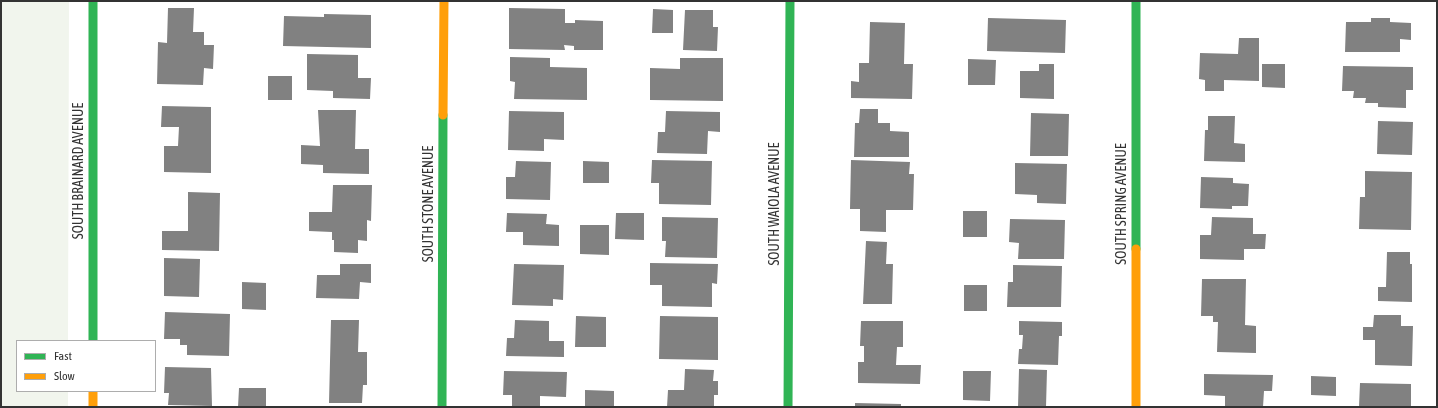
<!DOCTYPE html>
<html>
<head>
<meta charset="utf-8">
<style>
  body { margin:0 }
  #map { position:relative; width:1438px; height:408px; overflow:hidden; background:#fff; font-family:"Asap Condensed",sans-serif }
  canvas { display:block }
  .frame { position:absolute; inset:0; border:2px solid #333; pointer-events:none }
  .legend { position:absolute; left:16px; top:340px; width:140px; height:52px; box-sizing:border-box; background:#fff; border:1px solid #adadad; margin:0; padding:5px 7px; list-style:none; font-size:12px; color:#333 }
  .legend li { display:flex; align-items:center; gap:8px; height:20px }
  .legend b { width:20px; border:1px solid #adadad }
</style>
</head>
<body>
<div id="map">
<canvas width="1438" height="408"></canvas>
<div class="frame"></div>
<ul class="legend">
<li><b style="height:5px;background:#30b455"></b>Fast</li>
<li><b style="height:5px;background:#ff9f0a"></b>Slow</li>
</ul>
</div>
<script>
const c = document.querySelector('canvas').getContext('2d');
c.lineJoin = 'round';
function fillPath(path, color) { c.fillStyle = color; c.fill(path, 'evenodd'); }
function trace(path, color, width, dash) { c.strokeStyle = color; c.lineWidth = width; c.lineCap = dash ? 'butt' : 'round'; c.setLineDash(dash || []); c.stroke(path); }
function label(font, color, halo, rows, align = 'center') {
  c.font = font + ' "Asap Condensed",sans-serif'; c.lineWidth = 4; c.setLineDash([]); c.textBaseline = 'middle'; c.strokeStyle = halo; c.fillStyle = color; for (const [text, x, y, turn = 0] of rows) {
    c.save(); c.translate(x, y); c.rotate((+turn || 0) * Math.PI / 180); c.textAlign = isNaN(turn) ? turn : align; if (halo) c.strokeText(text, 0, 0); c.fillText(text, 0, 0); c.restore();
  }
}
const green = new Path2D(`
  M 1,1 L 69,1 L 68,341 L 17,341 L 17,391 L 68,391 L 68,407 L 1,407 Z`);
const building = new Path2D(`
  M 168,8 L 194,8 L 193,32 L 204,32 L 204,45 L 214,45 L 213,69 L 204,68 L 203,85 L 157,84 L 158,42 L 167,43 Z
  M 509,8 L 565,9 L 565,23 L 575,23 L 575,20 L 603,21 L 603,50 L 574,50 L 574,46 L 564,45 L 565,50 L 509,49 Z
  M 653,9 L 673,10 L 673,33 L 652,33 Z
  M 685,10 L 713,10 L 713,27 L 718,27 L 717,51 L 683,50 Z
  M 324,14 L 371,15 L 371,48 L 283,46 L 284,16 L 324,17 Z
  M 988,18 L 1066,20 L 1065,53 L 987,51 Z
  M 1371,18 L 1390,18 L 1390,22 L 1411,23 L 1411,40 L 1400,39 L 1400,52 L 1345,52 L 1346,22 L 1371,22 Z
  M 870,22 L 905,23 L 904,64 L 913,64 L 912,99 L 851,98 L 851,81 L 859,82 L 859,63 L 869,63 Z
  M 1239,38 L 1259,38 L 1259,81 L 1224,80 L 1224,91 L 1205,91 L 1205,80 L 1199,79 L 1200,53 L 1238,54 Z
  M 307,54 L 358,55 L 358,78 L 371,78 L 370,99 L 333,98 L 333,91 L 307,90 Z
  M 510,57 L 550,58 L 550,67 L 587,68 L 587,100 L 514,99 L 515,82 L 510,81 Z
  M 680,58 L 723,58 L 723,101 L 650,100 L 650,68 L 680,69 Z
  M 968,59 L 996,60 L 995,85 L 968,85 Z
  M 1039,64 L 1054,64 L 1054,99 L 1020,98 L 1020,71 L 1039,71 Z
  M 1262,64 L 1285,64 L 1285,88 L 1262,87 Z
  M 1343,66 L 1413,67 L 1413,90 L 1406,90 L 1406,108 L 1378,107 L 1378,103 L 1365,103 L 1366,98 L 1353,98 L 1354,91 L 1342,91 Z
  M 268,76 L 292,76 L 292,100 L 268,100 Z
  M 162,106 L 211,107 L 211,173 L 164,172 L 164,146 L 178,146 L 179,127 L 161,127 Z
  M 860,109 L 878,109 L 878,123 L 890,123 L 890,131 L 909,132 L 909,157 L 854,157 L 855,123 L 859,123 Z
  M 318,110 L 356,110 L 355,149 L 369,149 L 369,174 L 323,173 L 323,165 L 301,164 L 301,145 L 320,146 Z
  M 509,111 L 564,112 L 564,140 L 544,139 L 544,151 L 508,150 Z
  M 666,111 L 720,112 L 720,132 L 708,131 L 707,154 L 657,153 L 658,132 L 665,132 Z
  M 1031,113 L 1069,114 L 1068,156 L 1030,156 Z
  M 1208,116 L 1235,116 L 1234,143 L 1245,144 L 1245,162 L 1204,161 L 1205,130 L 1208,130 Z
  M 1378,121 L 1413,122 L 1412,155 L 1377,154 Z
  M 652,160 L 712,161 L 711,205 L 659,204 L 659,183 L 651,183 Z
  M 851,160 L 910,162 L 909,174 L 914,174 L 913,210 L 886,210 L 886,232 L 860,231 L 860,209 L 850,209 Z
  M 516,161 L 551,162 L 550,200 L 506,199 L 506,177 L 515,177 Z
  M 583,161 L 609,162 L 609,183 L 583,183 Z
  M 1015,163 L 1067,164 L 1066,204 L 1037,203 L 1037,195 L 1015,194 Z
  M 1365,171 L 1412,172 L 1411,230 L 1359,229 L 1360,197 L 1365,197 Z
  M 1201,177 L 1233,178 L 1233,183 L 1249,184 L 1248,206 L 1232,206 L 1232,209 L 1200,208 Z
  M 333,185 L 372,185 L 371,221 L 367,220 L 367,241 L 358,240 L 358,253 L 334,252 L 334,240 L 332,240 L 332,232 L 309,231 L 309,212 L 332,212 Z
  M 188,192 L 220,193 L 219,251 L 162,250 L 162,231 L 188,231 Z
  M 963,211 L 987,211 L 987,237 L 963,237 Z
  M 507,213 L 547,214 L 546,224 L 559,225 L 559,246 L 523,245 L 523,232 L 506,232 Z
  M 616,213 L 644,213 L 644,240 L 615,239 Z
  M 662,217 L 718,218 L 717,258 L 665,257 L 666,241 L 662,241 Z
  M 1212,217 L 1253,218 L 1253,234 L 1266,234 L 1265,249 L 1244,249 L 1244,260 L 1200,259 L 1200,235 L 1211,235 Z
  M 1010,219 L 1065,220 L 1064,259 L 1018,259 L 1019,243 L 1009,242 Z
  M 580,225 L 609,225 L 609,255 L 580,254 Z
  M 866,241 L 887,242 L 886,264 L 893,264 L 892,304 L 863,304 Z
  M 1387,252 L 1410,252 L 1410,264 L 1412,264 L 1412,302 L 1378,301 L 1378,287 L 1386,287 Z
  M 164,258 L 200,259 L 199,297 L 164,296 Z
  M 650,263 L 718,264 L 717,284 L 712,283 L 712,307 L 662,306 L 662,285 L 650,285 Z
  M 340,264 L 371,264 L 371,283 L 360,282 L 359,299 L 316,298 L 317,275 L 340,275 Z
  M 514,264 L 564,265 L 563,300 L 553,299 L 553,306 L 512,305 Z
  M 1013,265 L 1062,266 L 1061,307 L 1007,307 L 1008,282 L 1013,282 Z
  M 1202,279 L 1246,279 L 1245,325 L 1256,326 L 1256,353 L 1217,352 L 1218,322 L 1213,322 L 1213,316 L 1201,316 Z
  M 242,282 L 266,283 L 266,310 L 242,309 Z
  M 964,285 L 987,285 L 987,311 L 964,311 Z
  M 165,312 L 230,314 L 229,356 L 187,355 L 187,345 L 180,345 L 180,339 L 164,339 Z
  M 1374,315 L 1401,315 L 1401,326 L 1413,326 L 1412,366 L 1375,365 L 1375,340 L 1363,340 L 1363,327 L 1373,327 Z
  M 576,316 L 606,317 L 606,347 L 575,347 Z
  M 660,316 L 718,317 L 718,360 L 659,359 Z
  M 331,320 L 359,320 L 358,352 L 367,352 L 367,385 L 363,385 L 362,403 L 329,403 Z
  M 515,320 L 549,321 L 549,341 L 564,341 L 564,357 L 506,356 L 507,338 L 514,338 Z
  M 861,321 L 903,321 L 903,347 L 897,347 L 896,365 L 921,365 L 920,384 L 858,383 L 858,362 L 864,362 L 864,346 L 860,346 Z
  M 1019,321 L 1062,322 L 1062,336 L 1059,336 L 1058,365 L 1018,364 L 1019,349 L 1022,349 L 1023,335 L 1019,335 Z
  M 165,367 L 211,368 L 212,406 L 168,405 L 169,393 L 164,393 Z
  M 685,369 L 714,370 L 713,381 L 718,381 L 718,395 L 714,395 L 714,407 L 667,407 L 668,390 L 684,390 Z
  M 1019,369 L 1047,370 L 1046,407 L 1018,407 Z
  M 504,371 L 567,372 L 566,397 L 540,396 L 540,407 L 512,407 L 512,395 L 503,395 Z
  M 963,371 L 991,371 L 990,401 L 963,400 Z
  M 1204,374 L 1273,375 L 1272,391 L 1264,391 L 1263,407 L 1225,407 L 1225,396 L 1204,395 Z
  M 1311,376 L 1336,377 L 1336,396 L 1311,395 Z
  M 1360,383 L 1411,384 L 1411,407 L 1359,407 Z
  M 239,388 L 266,388 L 266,407 L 238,407 Z
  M 585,390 L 614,391 L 614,407 L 585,407 Z
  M 855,403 L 901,404 L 901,407 L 855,407 Z`);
const fast = new Path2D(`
  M 93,1 L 93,341
  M 1136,1 L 1136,249
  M 442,407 L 443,115
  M 788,407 L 790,1`);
const slow = new Path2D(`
  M 443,115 L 444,1
  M 1136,249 L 1136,407
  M 93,391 L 93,407`);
const streetNames = [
  ["SOUTH BRAINARD AVENUE",79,171,-90],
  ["SOUTH STONE AVENUE",429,204,-90],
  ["SOUTH WAIOLA AVENUE",775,204,-90],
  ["SOUTH SPRING AVENUE",1122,204,-90]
];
fillPath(green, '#f1f5ed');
fillPath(building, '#818181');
trace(fast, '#30b455', 9);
trace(slow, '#ff9f0a', 9);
label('14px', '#333', '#fff', streetNames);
</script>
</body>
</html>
